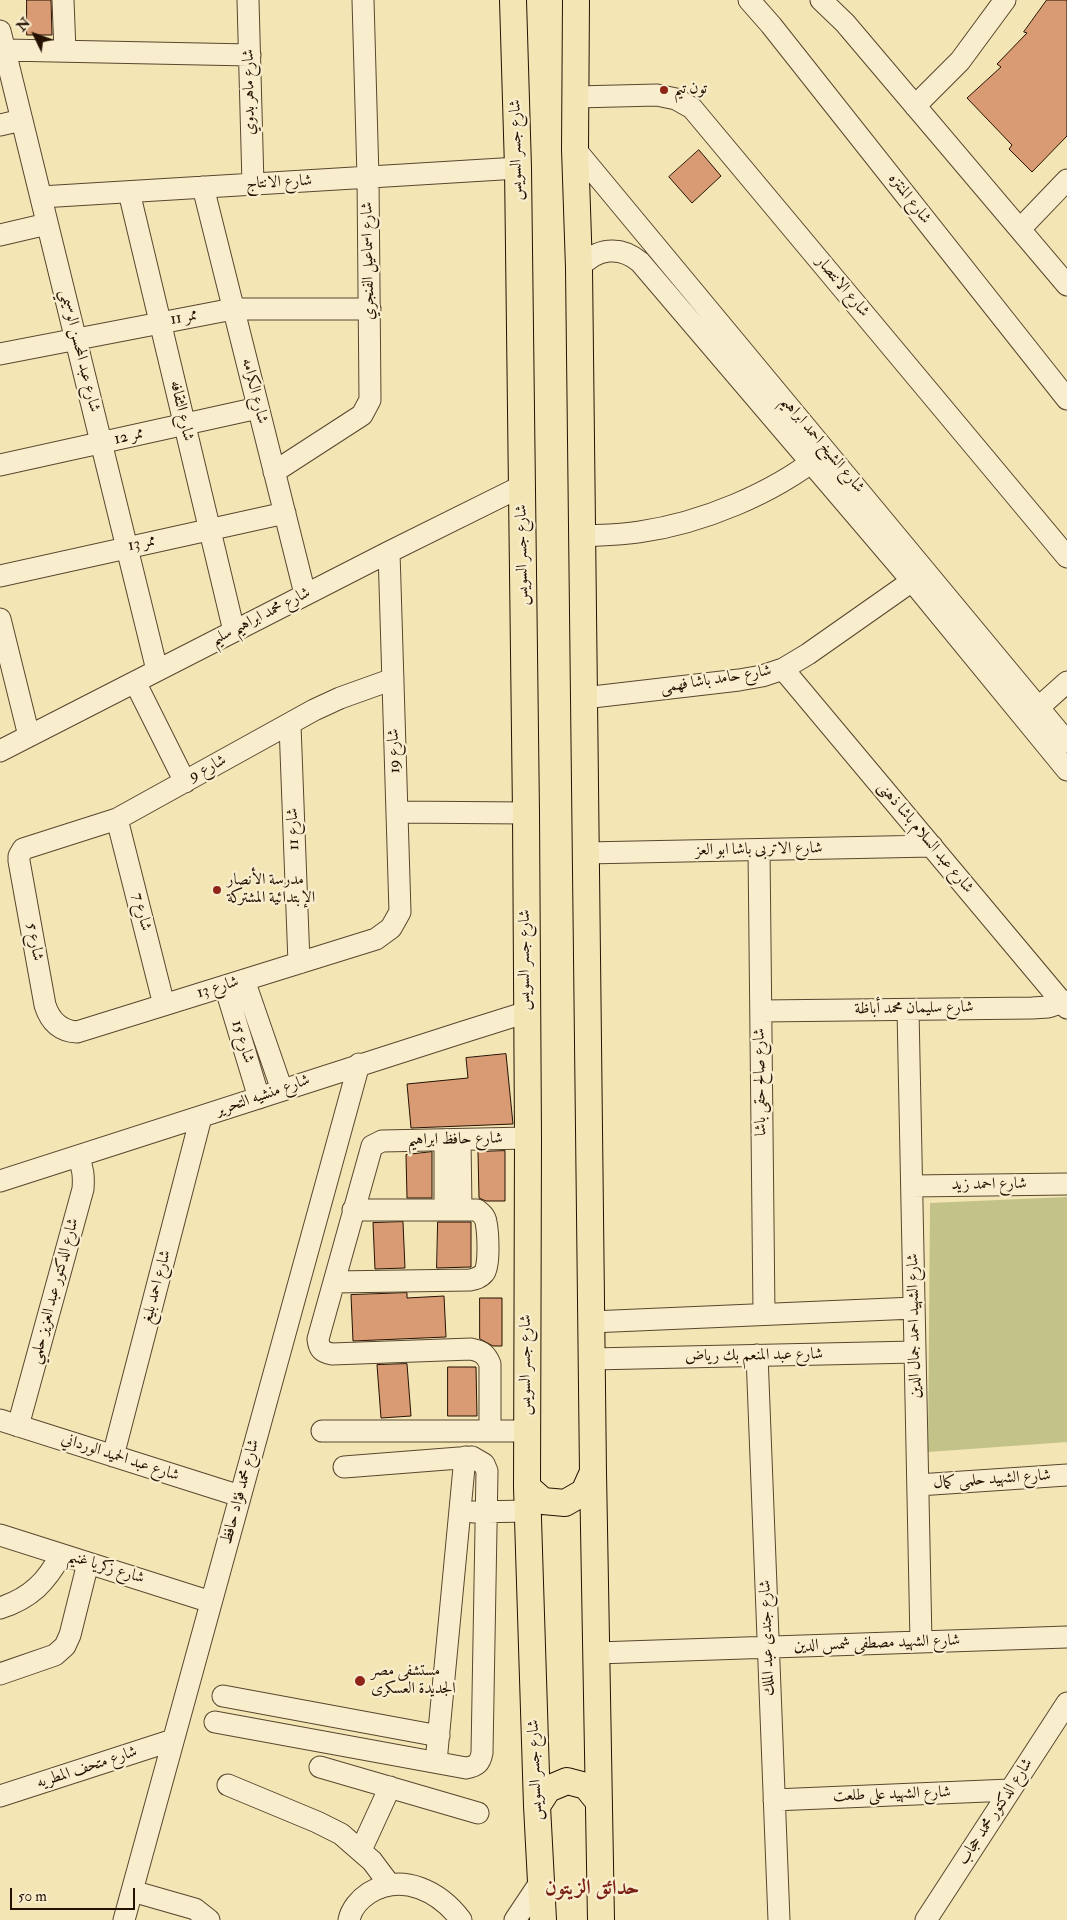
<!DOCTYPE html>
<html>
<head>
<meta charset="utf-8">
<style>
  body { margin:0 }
  #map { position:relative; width:1067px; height:1920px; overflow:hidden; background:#f4e5b4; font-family:"IM FELL Double Pica",serif }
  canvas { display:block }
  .north { position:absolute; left:10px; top:10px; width:50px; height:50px; -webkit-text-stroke:4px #f8eece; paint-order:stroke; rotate:312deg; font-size:14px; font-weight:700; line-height:20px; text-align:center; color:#251102 }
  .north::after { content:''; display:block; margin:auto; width:18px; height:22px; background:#251102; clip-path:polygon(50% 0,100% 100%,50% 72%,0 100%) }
  .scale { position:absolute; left:10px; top:1888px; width:125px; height:22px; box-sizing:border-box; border:2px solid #251102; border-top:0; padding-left:6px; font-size:15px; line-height:18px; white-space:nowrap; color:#251102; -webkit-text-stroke:4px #f8eece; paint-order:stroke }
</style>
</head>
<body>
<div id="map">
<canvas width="1067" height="1920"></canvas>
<div class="north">N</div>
<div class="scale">50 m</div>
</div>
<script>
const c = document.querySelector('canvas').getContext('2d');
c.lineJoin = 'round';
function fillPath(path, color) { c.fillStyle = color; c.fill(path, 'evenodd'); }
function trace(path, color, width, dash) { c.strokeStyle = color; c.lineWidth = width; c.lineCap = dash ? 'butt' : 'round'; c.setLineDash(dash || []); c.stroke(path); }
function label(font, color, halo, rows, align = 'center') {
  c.font = font + ' "IM FELL Double Pica",Amiri,serif'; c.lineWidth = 4.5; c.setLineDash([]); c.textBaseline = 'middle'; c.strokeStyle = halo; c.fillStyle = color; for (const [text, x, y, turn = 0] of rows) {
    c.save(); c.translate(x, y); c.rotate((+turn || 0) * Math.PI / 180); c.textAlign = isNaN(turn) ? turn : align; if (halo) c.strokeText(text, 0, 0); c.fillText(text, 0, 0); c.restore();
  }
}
const green = new Path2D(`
  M 1067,1197 L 1067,1442 L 928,1452 L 930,1203 Z`);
const building = new Path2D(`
  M 27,0 L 51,0 L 52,35 L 27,35 Z
  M 1047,0 L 1067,0 L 1067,136 L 1032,172 L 1009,149 L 1012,145 L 967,98 L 1001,67 L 997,64 L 1027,33 L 1024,32 Z
  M 699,150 L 721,176 L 692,203 L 669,177 Z
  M 506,1054 L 513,1124 L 411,1128 L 407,1084 L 468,1078 L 466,1058 Z
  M 505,1151 L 505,1201 L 486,1201 L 479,1198 L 478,1152 Z
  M 432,1152 L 432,1198 L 407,1198 L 406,1155 Z
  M 403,1222 L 405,1268 L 375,1269 L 373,1223 Z
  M 438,1222 L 471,1222 L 471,1267 L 437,1268 Z
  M 407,1293 L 407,1298 L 444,1296 L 446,1337 L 353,1341 L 351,1295 Z
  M 480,1298 L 502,1298 L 502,1346 L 493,1346 L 480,1339 Z
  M 407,1364 L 411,1416 L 381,1418 L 377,1365 Z
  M 448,1367 L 476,1367 L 477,1416 L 448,1416 Z`);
const minor = new Path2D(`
  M 63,0 L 65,51
  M 248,0 L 253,184
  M 749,0 L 771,25 L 1067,399
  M 821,0 L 845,23 L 1067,285
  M 0,31 L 157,670
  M 5,50 L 250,55
  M 576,97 L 657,95 L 676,99 L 692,108 L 1067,557
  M 915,106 L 960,61 L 1005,0
  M 0,125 L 22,120
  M 575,149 L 1067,742
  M 203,187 L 305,594
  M 129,192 L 234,631
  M 41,197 L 518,168
  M 1020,229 L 1067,180
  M 0,235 L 47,224
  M 579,268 C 596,248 620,245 640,262 L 912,581 L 1067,770
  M 0,354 L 233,309 L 370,309
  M 0,465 L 258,408
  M 274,472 L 362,415 L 370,400 L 368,177 L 363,0
  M 582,536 C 601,535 620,535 639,532 C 702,523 772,494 821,455
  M 389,552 L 400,912 L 391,928 L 376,939 L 77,1032 C 60,1031 50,1021 45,1005 L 19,861 L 19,856 L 23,849 L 117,819 L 314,710 L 340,698 L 393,679
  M 0,576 L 285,513
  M 0,619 L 29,736
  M 783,669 L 1067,1008
  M 135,682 L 185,782
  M 584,698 L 739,680 L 762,676 L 783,669 L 808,654 L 912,581
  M 1038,708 L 1067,682
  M 290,725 L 299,963
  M 0,751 L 389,552 L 522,486
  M 397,812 L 526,813
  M 117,819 L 164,1005
  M 759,850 L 764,1314
  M 586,853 L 932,846
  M 244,980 L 282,1090
  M 225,986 L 259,1098
  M 908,1010 L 921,1642
  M 761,1011 L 1032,1008 L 1048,1007 L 1067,1001
  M 445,1140 L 445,1209
  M 460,1140 L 461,1209
  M 0,1181 C 176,1125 351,1067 527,1012
  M 912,1186 L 1067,1184
  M 334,1282 L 470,1280 C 475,1279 480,1278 484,1273 C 490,1266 488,1232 486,1222 C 485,1216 481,1213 477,1210 L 353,1210
  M 591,1322 L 914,1308
  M 757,1355 L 779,1920
  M 592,1359 L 915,1352
  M 0,1420 L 240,1496
  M 18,1426 L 83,1189 C 84,1176 83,1168 78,1156
  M 322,1431 L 527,1431
  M 490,1431 L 490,1364 C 486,1354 481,1351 471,1349 L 332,1354 C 322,1352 319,1349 318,1339 L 372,1146 L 382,1141 L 528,1138
  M 113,1456 L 201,1117
  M 918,1485 L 1067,1475
  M 473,1512 L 527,1511
  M 0,1535 L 211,1602
  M 0,1608 C 31,1598 46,1582 61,1555
  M 597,1653 L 1067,1637
  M 0,1674 L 55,1655 L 65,1646 L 70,1635 L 88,1563
  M 223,1696 L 439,1736
  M 215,1722 L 466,1768 C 477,1766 480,1763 482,1753 L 487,1471 L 484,1464 L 472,1457 L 344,1467
  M 436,1762 L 465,1457
  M 320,1767 L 478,1813
  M 228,1785 L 317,1822 L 341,1834 L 372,1861 L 390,1885
  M 0,1796 L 173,1740
  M 774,1800 L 1010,1790
  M 361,1850 L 390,1787
  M 132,1891 L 195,1909 L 209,1920
  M 124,1920 L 359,1064
  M 349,1920 C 351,1909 360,1899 369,1893 C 403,1872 440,1892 461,1920
  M 515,1920 L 541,1881
  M 926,1920 L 1067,1703`);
const major = new Path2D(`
  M 513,0 L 518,168 L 526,813 L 528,1138 L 527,1487 L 537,1806 L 543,1920
  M 576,0 L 575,149 L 579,268 L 593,1472 L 601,1920
  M 527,1487 L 543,1501 L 565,1503 L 584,1492 L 593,1472
  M 537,1806 L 548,1789 L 567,1781 L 586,1786 L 599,1802`);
const markers = [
  [664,90,5,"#8f2418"],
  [217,890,5,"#8f2418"],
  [360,1681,6,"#8f2418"]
];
const poiNames = [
  ["تون تيم",674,90],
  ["مدرسة الأنصار",227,881],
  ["الإبتدائية المشتركة",227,899],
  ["مستشفى مصر",371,1672],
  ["الجديدة العسكرى",371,1690]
];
const streetNames = [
  ["شارع ماهر بدوي",250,92,-91],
  ["شارع جسر السويس",517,150,-91],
  ["شارع الانتاج",279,183,-3],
  ["شارع المنتزه",909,199,52],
  ["شارع اسماعيل الفنجري",369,261,-91],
  ["شارع الانتصار",842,287,50],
  ["ممر 11",184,318,-11],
  ["شارع عبد المحسن الوسيمي",79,351,76],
  ["شارع الكرامه",254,391,76],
  ["شارع الثقافه",181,411,77],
  ["ممر 12",129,437,-13],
  ["شارع الشيخ احمد ابراهيم",822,445,50],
  ["ممر 13",142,544,-12],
  ["شارع جسر السويس",523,555,-91],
  ["شارع محمد ابراهيم سليم",261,617,-27],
  ["شارع حامد باشا فهمى",716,680,-9],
  ["شارع 19",395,751,-92],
  ["شارع 9",208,769,-28],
  ["شارع 11",294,829,-92],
  ["شارع عبد السلام باشا ذهنى",925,838,50],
  ["شارع الاتربى باشا ابو العز",759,850,-1],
  ["شارع 7",141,912,76],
  ["شارع 5",34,942,80],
  ["شارع جسر السويس",526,960,-90],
  ["شارع 13",218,988,-17],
  ["شارع سليمان محمد أباظة",914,1009,-1],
  ["شارع 15",242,1042,73],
  ["شارع صالح حقى باشا",761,1082,-91],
  ["شارع منشيه التحرير",263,1096,-19],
  ["شارع حافظ ابراهيم",455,1140,-1],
  ["شارع احمد زيد",989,1185,-1],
  ["شارع احمد بليغ",157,1287,-75],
  ["شارع الدكتور عبد العزيز حلمي",55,1291,-75],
  ["شارع الشهيد احمد جمال الدين",915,1326,-91],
  ["شارع عبد المنعم بك رياض",754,1356,-1],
  ["شارع جسر السويس",527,1365,-90],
  ["شارع عبد الحميد الورداني",120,1458,18],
  ["شارع الشهيد حلمى كمال",992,1480,-4],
  ["شارع محمد فؤاد حافظ",241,1492,-75],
  ["شارع زكريا غنيم",106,1568,17],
  ["شارع جندى عبد الملك",768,1638,-92],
  ["شارع الشهيد مصطفى شمس الدين",877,1644,-2],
  ["شارع متحف المطريه",87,1768,-18],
  ["شارع جسر السويس",536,1770,-92],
  ["شارع الشهيد على طلعت",892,1795,-2],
  ["شارع الدكتور محمد حجاب",996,1812,-57]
];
const districtNames = [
  ["حدائق الزيتون",592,1889]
];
fillPath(green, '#c2c289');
fillPath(building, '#d89b73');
trace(building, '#251102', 1);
trace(minor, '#59462e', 23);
trace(major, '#251102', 28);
trace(minor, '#f8eece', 21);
trace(major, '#f4e5b4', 26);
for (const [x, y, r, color] of markers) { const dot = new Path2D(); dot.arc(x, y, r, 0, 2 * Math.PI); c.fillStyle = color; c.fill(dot); trace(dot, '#f8eece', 2); }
label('16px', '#251102', '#f8eece', poiNames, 'left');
label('16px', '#251102', '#f8eece', streetNames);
label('bold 21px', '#7a1f14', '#f8eece', districtNames);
</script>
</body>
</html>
